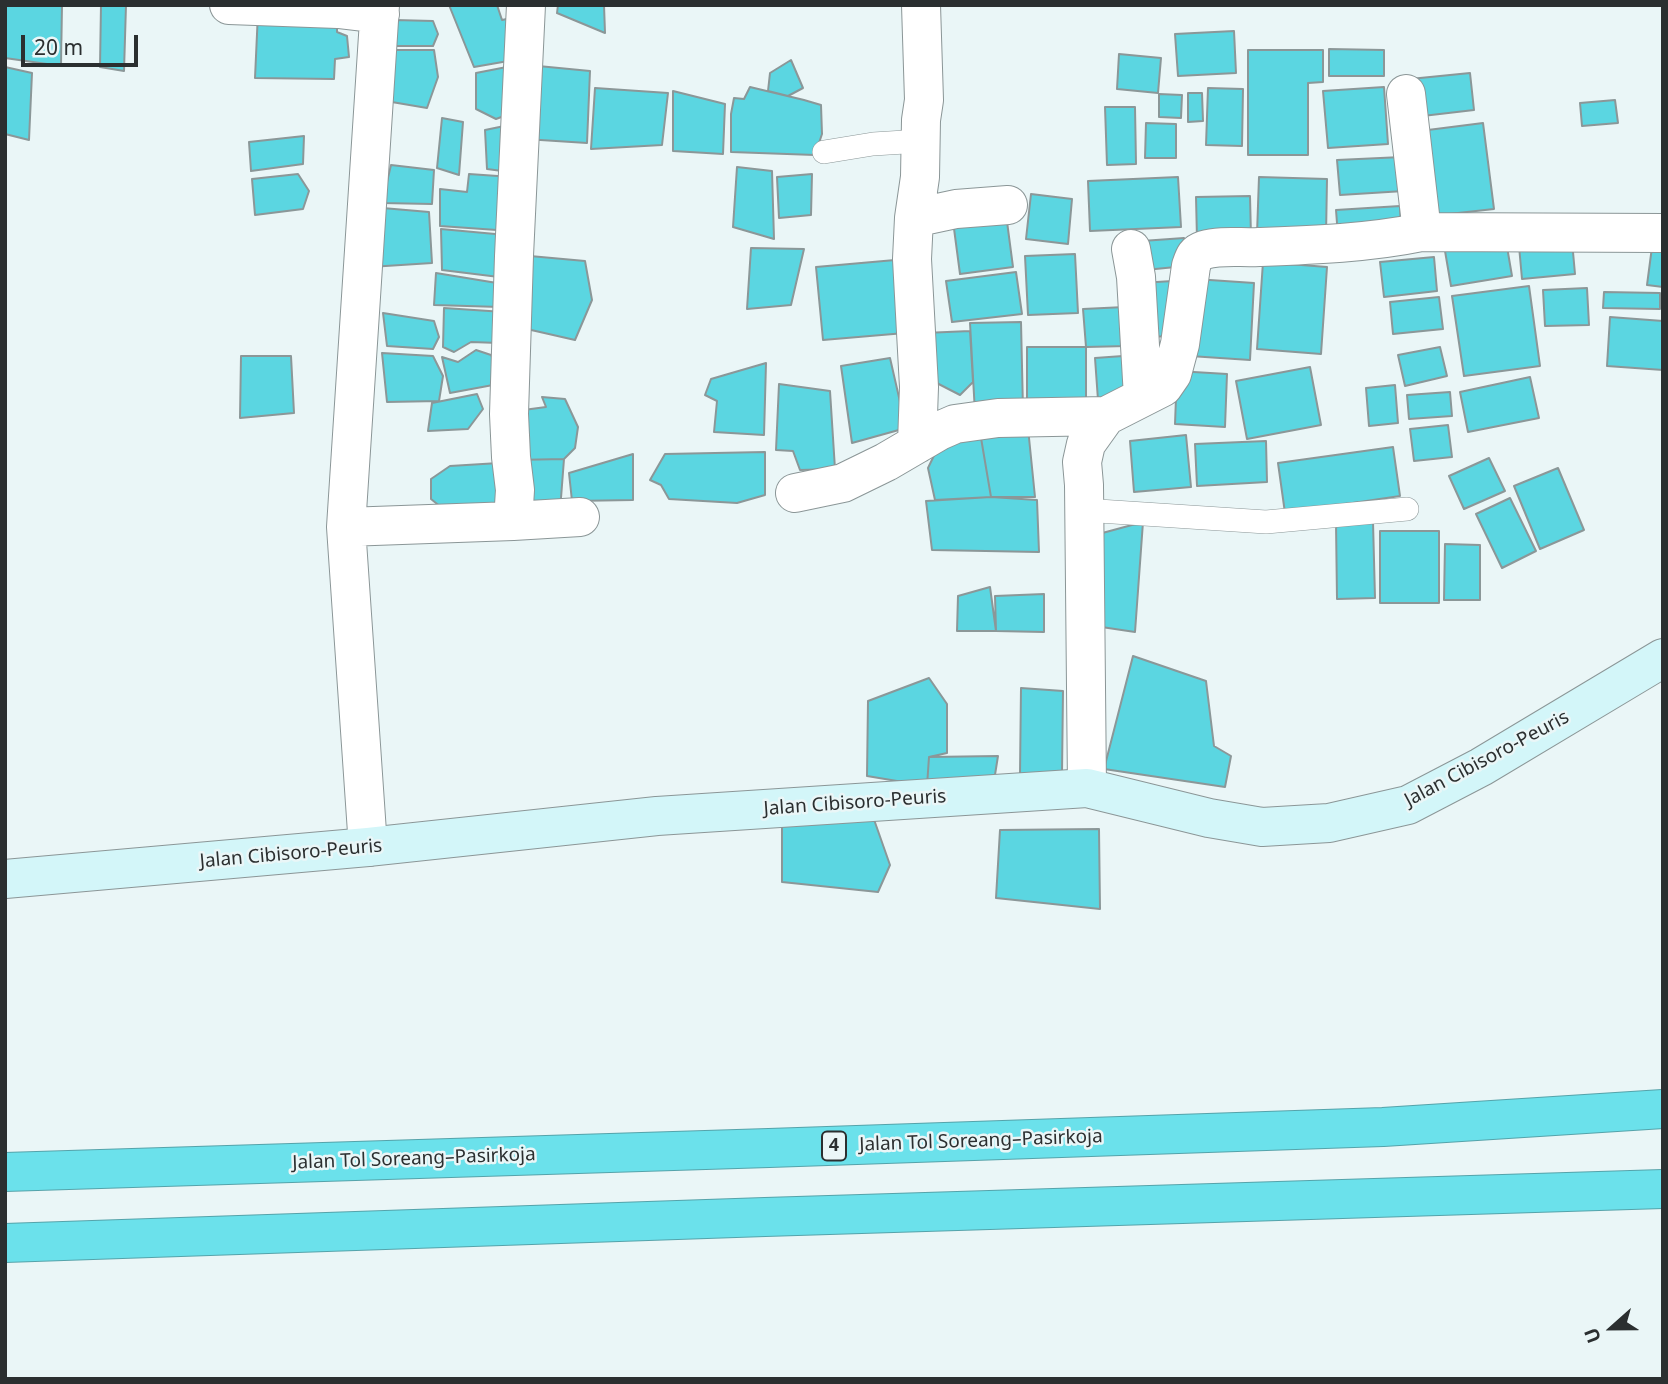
<!DOCTYPE html>
<html>
<head>
<meta charset="utf-8">
<style>
  body { margin:0 }
  #map { position:relative; width:1668px; height:1384px; overflow:hidden; background:#eaf6f7; font-family:"Noto Sans",sans-serif }
  canvas { display:block }
  .frame { position:absolute; inset:0; border:7px solid #2b2f30; pointer-events:none }
  .north { position:absolute; left:1577px; top:1293px; width:70px; height:70px; -webkit-text-stroke:5px #eaf6f7; paint-order:stroke; rotate:249deg; font-size:19px; font-weight:700; line-height:28px; text-align:center; color:#2b2f30 }
  .north::after { content:''; display:block; margin:auto; width:24px; height:32px; background:#2b2f30; clip-path:polygon(50% 0,100% 100%,50% 72%,0 100%) }
  .scale { position:absolute; left:21px; top:35px; width:117px; height:32px; box-sizing:border-box; border:4px solid #2b2f30; border-top:0; padding-left:9px; font-size:21px; line-height:24px; white-space:nowrap; color:#2b2f30; -webkit-text-stroke:5px #eaf6f7; paint-order:stroke }
</style>
</head>
<body>
<div id="map">
<canvas width="1668" height="1384"></canvas>
<div class="frame"></div>
<div class="north">U</div>
<div class="scale">20 m</div>
</div>
<script>
const c = document.querySelector('canvas').getContext('2d');
c.lineJoin = 'round';
function fillPath(path, color) { c.fillStyle = color; c.fill(path, 'evenodd'); }
function trace(path, color, width, dash) { c.strokeStyle = color; c.lineWidth = width; c.lineCap = dash ? 'butt' : 'round'; c.setLineDash(dash || []); c.stroke(path); }
function label(font, color, halo, rows, align = 'center') {
  c.font = font + ' "Noto Sans",sans-serif'; c.lineWidth = 5; c.setLineDash([]); c.textBaseline = 'middle'; c.strokeStyle = halo; c.fillStyle = color; for (const [text, x, y, turn = 0] of rows) {
    c.save(); c.translate(x, y); c.rotate((+turn || 0) * Math.PI / 180); c.textAlign = isNaN(turn) ? turn : align; if (halo) c.strokeText(text, 0, 0); c.fillText(text, 0, 0); c.restore();
  }
}
const building = new Path2D(`
  M 62,5 L 61,66 L 5,58 L 5,6 Z
  M 101,5 L 126,5 L 124,71 L 100,67 Z
  M 449,5 L 497,5 L 502,20 L 516,17 L 514,60 L 474,67 Z
  M 558,5 L 604,5 L 605,33 L 557,13 Z
  M 337,11 L 337,32 L 347,36 L 349,57 L 335,59 L 334,79 L 255,78 L 258,12 Z
  M 395,20 L 433,21 L 438,34 L 433,46 L 395,46 Z
  M 1234,31 L 1236,73 L 1178,76 L 1175,34 Z
  M 1329,49 L 1384,50 L 1384,76 L 1329,76 Z
  M 382,50 L 434,50 L 438,77 L 427,108 L 380,100 Z
  M 1248,50 L 1323,50 L 1323,82 L 1308,83 L 1308,155 L 1248,155 Z
  M 1119,54 L 1161,58 L 1158,93 L 1117,89 Z
  M 791,60 L 803,88 L 788,96 L 768,91 L 770,73 Z
  M 517,65 L 512,113 L 496,119 L 476,109 L 476,73 Z
  M 528,65 L 590,71 L 587,143 L 525,139 Z
  M 5,67 L 32,73 L 29,140 L 5,134 Z
  M 1470,73 L 1474,110 L 1414,117 L 1410,79 Z
  M 750,87 L 804,100 L 821,105 L 822,134 L 815,155 L 731,152 L 731,114 L 734,98 L 744,99 Z
  M 1384,87 L 1388,144 L 1328,148 L 1323,91 Z
  M 595,88 L 668,93 L 662,145 L 591,149 Z
  M 1208,88 L 1243,89 L 1242,146 L 1206,145 Z
  M 673,91 L 725,104 L 723,154 L 673,151 Z
  M 1188,93 L 1202,93 L 1203,121 L 1188,122 Z
  M 1159,94 L 1182,95 L 1181,118 L 1159,117 Z
  M 1615,100 L 1618,123 L 1582,126 L 1580,103 Z
  M 1105,107 L 1135,107 L 1136,164 L 1107,165 Z
  M 442,118 L 463,122 L 459,175 L 437,168 Z
  M 1146,123 L 1176,124 L 1176,158 L 1145,158 Z
  M 1483,123 L 1494,209 L 1431,216 L 1420,131 Z
  M 514,124 L 502,171 L 487,169 L 485,130 Z
  M 304,136 L 303,164 L 251,171 L 249,142 Z
  M 1402,157 L 1404,191 L 1340,195 L 1337,160 Z
  M 391,165 L 434,170 L 432,204 L 382,203 Z
  M 737,167 L 772,171 L 774,239 L 733,227 Z
  M 298,174 L 309,191 L 303,209 L 255,215 L 252,179 Z
  M 469,174 L 512,177 L 511,231 L 440,226 L 440,189 L 467,192 Z
  M 812,174 L 811,215 L 779,218 L 777,177 Z
  M 1178,177 L 1181,227 L 1090,231 L 1088,181 Z
  M 1259,177 L 1327,179 L 1326,236 L 1257,234 Z
  M 1031,194 L 1072,199 L 1068,244 L 1026,239 Z
  M 1250,196 L 1251,237 L 1197,239 L 1196,197 Z
  M 1400,206 L 1401,232 L 1338,236 L 1336,210 Z
  M 371,207 L 429,212 L 432,263 L 370,267 Z
  M 1006,214 L 1013,267 L 960,274 L 953,221 Z
  M 441,229 L 506,235 L 499,277 L 442,270 Z
  M 1184,238 L 1186,266 L 1145,270 L 1142,241 Z
  M 1506,241 L 1512,276 L 1451,286 L 1445,251 Z
  M 1572,241 L 1575,274 L 1522,279 L 1519,246 Z
  M 1652,247 L 1663,248 L 1663,287 L 1647,285 Z
  M 751,248 L 804,249 L 791,305 L 747,309 Z
  M 1075,254 L 1078,313 L 1028,315 L 1025,256 Z
  M 519,255 L 585,261 L 592,300 L 575,340 L 518,327 Z
  M 1434,257 L 1437,291 L 1384,297 L 1380,262 Z
  M 895,260 L 905,333 L 823,340 L 816,267 Z
  M 1263,262 L 1327,267 L 1321,354 L 1257,349 Z
  M 1016,272 L 1022,314 L 952,322 L 946,281 Z
  M 436,273 L 503,284 L 500,307 L 434,305 Z
  M 1195,279 L 1254,283 L 1250,360 L 1190,356 Z
  M 1173,281 L 1176,336 L 1143,337 L 1140,283 Z
  M 1529,286 L 1540,366 L 1464,376 L 1452,296 Z
  M 1587,288 L 1589,325 L 1545,326 L 1543,290 Z
  M 1604,292 L 1660,293 L 1660,309 L 1603,308 Z
  M 1439,297 L 1443,329 L 1393,334 L 1390,302 Z
  M 1125,307 L 1127,346 L 1086,347 L 1083,309 Z
  M 444,308 L 504,312 L 499,343 L 471,342 L 454,352 L 443,347 Z
  M 383,313 L 434,321 L 439,337 L 433,349 L 387,346 Z
  M 1610,317 L 1663,321 L 1663,370 L 1607,366 Z
  M 1021,322 L 1023,410 L 975,413 L 970,323 Z
  M 970,331 L 973,382 L 960,395 L 927,378 L 924,333 Z
  M 1027,347 L 1086,347 L 1086,404 L 1027,405 Z
  M 1440,347 L 1447,376 L 1405,386 L 1398,355 Z
  M 476,350 L 491,355 L 497,370 L 493,385 L 450,393 L 442,357 L 458,362 Z
  M 382,353 L 433,356 L 443,376 L 439,401 L 387,402 Z
  M 241,356 L 291,356 L 294,413 L 240,418 Z
  M 1123,356 L 1126,399 L 1098,400 L 1095,358 Z
  M 890,358 L 906,428 L 852,443 L 841,366 Z
  M 766,363 L 764,435 L 714,432 L 717,401 L 705,395 L 711,379 Z
  M 1310,367 L 1321,425 L 1247,439 L 1236,381 Z
  M 1177,371 L 1227,374 L 1225,427 L 1175,424 Z
  M 1530,377 L 1539,418 L 1468,432 L 1460,392 Z
  M 779,384 L 830,391 L 835,469 L 800,470 L 793,451 L 776,450 Z
  M 1395,385 L 1398,423 L 1369,426 L 1366,388 Z
  M 1450,392 L 1452,416 L 1409,419 L 1407,395 Z
  M 477,394 L 483,409 L 468,429 L 428,431 L 432,403 Z
  M 542,397 L 565,399 L 578,427 L 575,448 L 564,459 L 514,460 L 516,411 L 546,407 Z
  M 1448,425 L 1452,457 L 1414,461 L 1410,429 Z
  M 1028,428 L 1035,497 L 991,497 L 980,432 Z
  M 980,432 L 991,497 L 935,500 L 928,468 L 942,439 Z
  M 1186,435 L 1191,487 L 1134,492 L 1130,441 Z
  M 1266,441 L 1267,482 L 1197,486 L 1195,444 Z
  M 1393,447 L 1400,496 L 1285,513 L 1278,463 Z
  M 765,452 L 765,495 L 737,503 L 669,499 L 661,485 L 650,480 L 665,454 Z
  M 633,454 L 633,500 L 572,501 L 569,473 Z
  M 1489,458 L 1505,491 L 1464,509 L 1449,476 Z
  M 564,459 L 560,511 L 530,513 L 514,460 Z
  M 499,463 L 496,506 L 447,512 L 431,499 L 431,479 L 450,466 Z
  M 1558,468 L 1584,530 L 1540,549 L 1514,486 Z
  M 991,497 L 1037,500 L 1039,552 L 932,550 L 926,501 Z
  M 1510,498 L 1536,551 L 1502,568 L 1476,514 Z
  M 1143,522 L 1135,632 L 1088,625 L 1095,535 Z
  M 1373,522 L 1375,598 L 1337,599 L 1336,523 Z
  M 1380,531 L 1439,531 L 1439,603 L 1380,603 Z
  M 1445,544 L 1480,545 L 1480,600 L 1444,600 Z
  M 990,587 L 996,631 L 957,631 L 958,596 Z
  M 1044,594 L 1044,632 L 996,631 L 995,596 Z
  M 1133,656 L 1206,681 L 1214,746 L 1231,756 L 1225,787 L 1104,769 Z
  M 929,678 L 947,704 L 947,753 L 929,757 L 927,786 L 867,776 L 868,701 Z
  M 1021,688 L 1063,691 L 1062,773 L 1020,774 Z
  M 998,756 L 994,781 L 927,786 L 929,757 Z
  M 871,811 L 890,865 L 878,892 L 782,882 L 782,823 Z
  M 1099,829 L 1100,909 L 996,898 L 1000,830 Z`);
const lane = new Path2D(`
  M 824,152 L 873,144 L 921,141
  M 1083,510 L 1266,522 L 1407,509`);
const street = new Path2D(`
  M 229,5 L 338,9 L 380,14
  M 1406,94 L 1422,232
  M 914,218 L 956,209 L 1008,205
  M 1131,249 L 1136,277 L 1143,397
  M 917,444 L 919,387 L 912,259 L 914,218 L 920,177 L 921,120 L 924,100 L 921,5
  M 795,493 L 843,483 L 886,462 L 939,431 L 955,424 L 998,418 L 1106,416
  M 513,521 L 515,490 L 511,457 L 509,414 L 514,256 L 526,5
  M 346,527 L 513,521 L 580,517
  M 1087,788 L 1084,485 L 1082,462 L 1086,444 L 1106,416 L 1163,387 L 1172,374 L 1180,344 L 1191,266 C 1194,257 1195,253 1204,250 C 1221,245 1241,248 1259,247 C 1313,245 1369,243 1422,232 L 1663,233
  M 368,847 L 346,527 L 380,5`);
const secondary = new Path2D(`
  M 5,879 L 368,847 L 657,816 L 1087,788 L 1209,818 L 1262,827 L 1329,823 L 1408,805 L 1481,767 L 1663,658`);
const highway = new Path2D(`
  M 5,1172 L 769,1148 L 1383,1127 L 1663,1109
  M 5,1243 L 765,1217 L 1663,1189`);
const shields = [
  [834,1146,24]
];
const shieldNames = [
  ["4",834,1146]
];
const streetNames = [
  ["Jalan Cibisoro-Peuris",1487,759,-28],
  ["Jalan Cibisoro-Peuris",855,803,-4],
  ["Jalan Cibisoro-Peuris",291,854,-5],
  ["Jalan Tol Soreang–Pasirkoja",981,1141,-2],
  ["Jalan Tol Soreang–Pasirkoja",414,1159,-2]
];
fillPath(building, '#5bd6e1');
trace(building, '#8b9798', 2);
trace(lane, '#8b9697', 24);
trace(street, '#8b9697', 40);
trace(secondary, '#8b9697', 40);
trace(highway, '#55a3aa', 40);
trace(lane, '#fff', 23);
trace(street, '#fff', 38);
trace(secondary, '#d3f6f9', 38);
trace(highway, '#6be1eb', 38);
for (const [x, y, w] of shields) { const box = new Path2D(); box.roundRect(x - w / 2, y - 14.5, w, 29, 5); c.fillStyle = '#eaf6f7'; c.fill(box); trace(box, '#2b2f30', 2); }
label('bold 18px', '#2b2f30', null, shieldNames);
label('19px', '#2b2f30', '#eaf6f7', streetNames);
</script>
</body>
</html>
